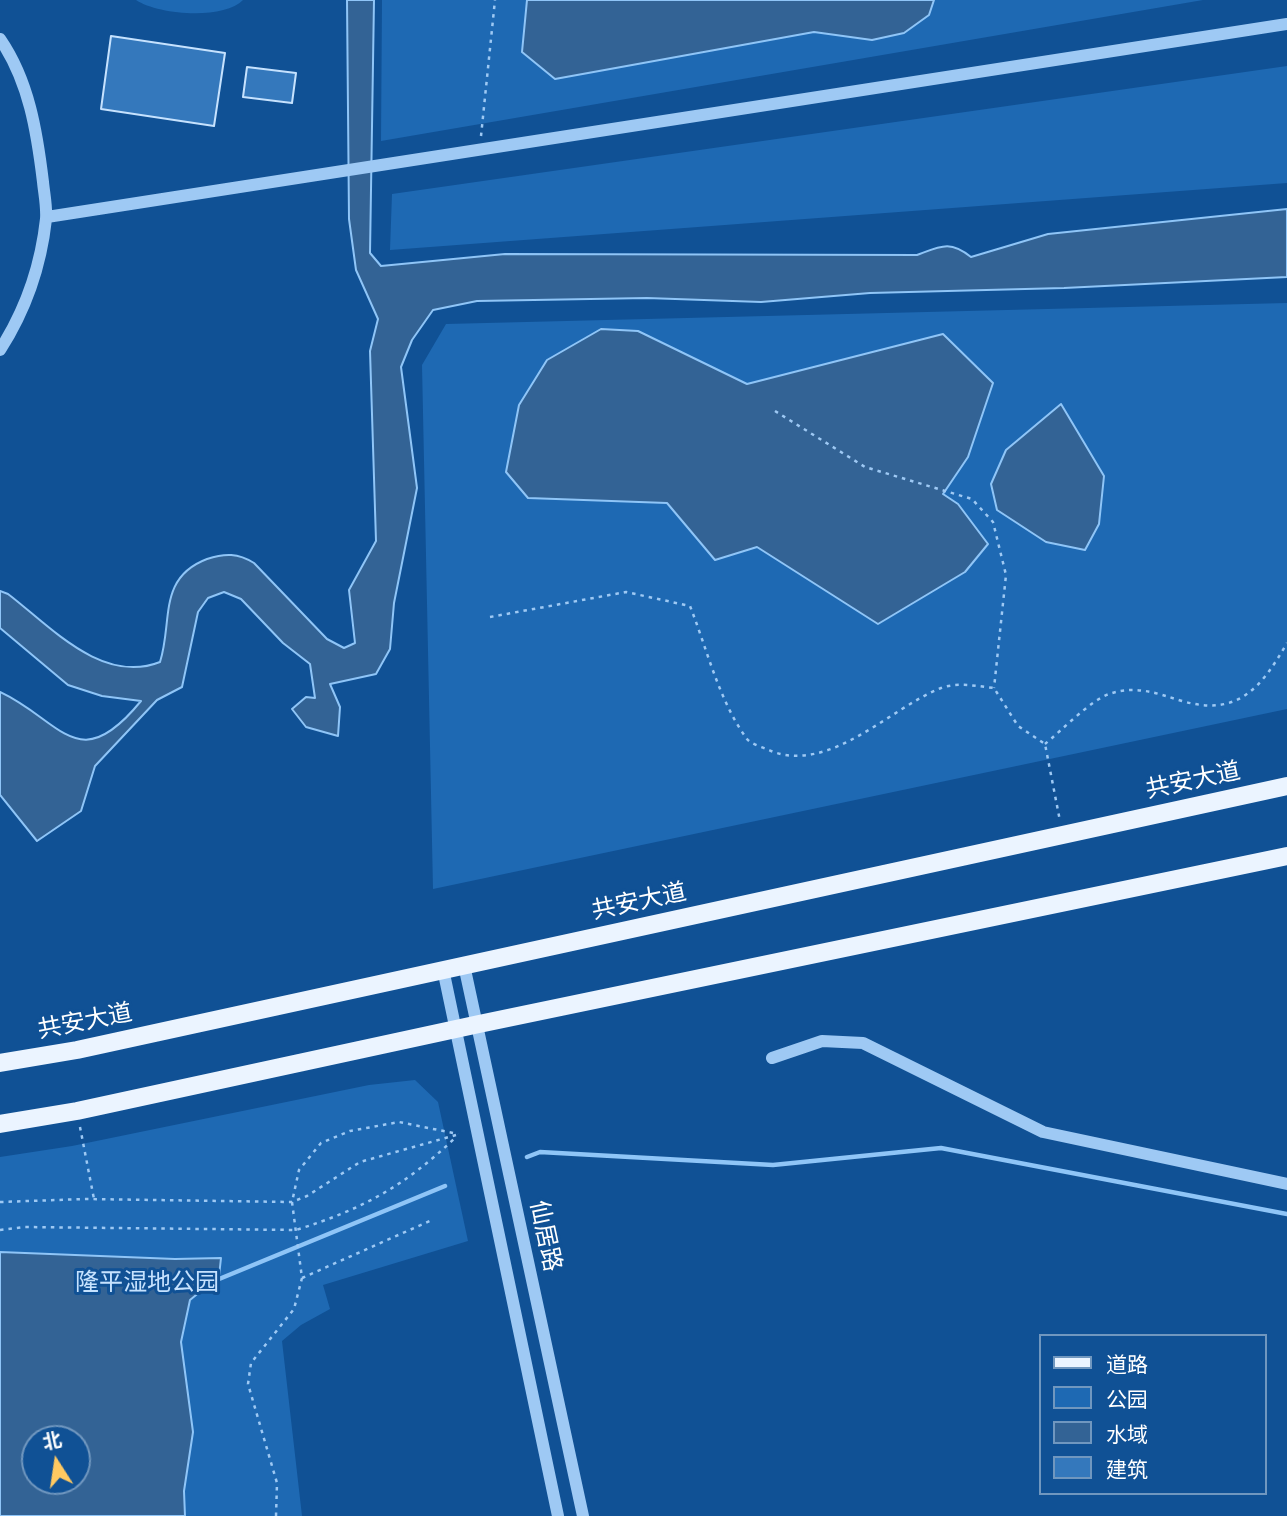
<!DOCTYPE html>
<html>
<head>
<meta charset="utf-8">
<style>
  body { margin:0 }
  #map { position:relative; width:1287px; height:1516px; overflow:hidden; background:#105195; font-family:Karla,"Noto Sans SC",sans-serif }
  canvas { display:block }
  .legend { position:absolute; left:1039px; top:1334px; width:228px; height:161px; box-sizing:border-box; background:#105195; border:2px solid #7097bf; margin:0; padding:9px 12px; list-style:none; font-size:21px; color:#fff }
  .legend li { display:flex; align-items:center; gap:14px; height:35px }
  .legend b { width:35px; border:2px solid #7097bf }
  .north { position:absolute; left:21px; top:1425px; width:70px; height:70px; box-sizing:border-box; background:#105195; border:2px solid #7097bf; border-radius:50%; rotate:348deg; font-size:19px; font-weight:700; line-height:28px; text-align:center; color:#fff }
  .north::after { content:''; display:block; margin:auto; width:24px; height:32px; background:#ffc961; clip-path:polygon(50% 0,100% 100%,50% 72%,0 100%) }
</style>
</head>
<body>
<div id="map">
<canvas width="1287" height="1516"></canvas>
<ul class="legend">
<li><b style="height:9px;background:#ebf4ff"></b>道路</li>
<li><b style="height:19px;background:#1e69b3"></b>公园</li>
<li><b style="height:19px;background:#336395"></b>水域</li>
<li><b style="height:19px;background:#3478bc"></b>建筑</li>
</ul>
<div class="north">北</div>
</div>
<script>
const c = document.querySelector('canvas').getContext('2d');
c.lineJoin = 'round';
function fillPath(path, color) { c.fillStyle = color; c.fill(path, 'evenodd'); }
function trace(path, color, width, dash) { c.strokeStyle = color; c.lineWidth = width; c.lineCap = dash ? 'butt' : 'round'; c.setLineDash(dash || []); c.stroke(path); }
function label(font, color, halo, rows, align = 'center') {
  c.font = font + ' Karla,"Noto Sans SC",sans-serif'; c.lineWidth = 6; c.setLineDash([]); c.textBaseline = 'middle'; c.strokeStyle = halo; c.fillStyle = color; for (const [text, x, y, turn = 0] of rows) {
    c.save(); c.translate(x, y); c.rotate((+turn || 0) * Math.PI / 180); c.textAlign = isNaN(turn) ? turn : align; if (halo) c.strokeText(text, 0, 0); c.fillText(text, 0, 0); c.restore();
  }
}
const green = new Path2D(`
  M 136,0 L 243,0 C 224,20 158,15 136,0 Z
  M 382,0 L 1203,0 L 381,141 Z
  M 1287,66 L 1287,183 L 390,250 L 392,194 Z
  M 1287,303 L 1287,709 L 433,889 L 422,365 L 446,324 Z
  M 415,1080 L 438,1102 L 468,1241 L 323,1285 L 330,1309 L 301,1325 L 282,1341 L 302,1516 L 0,1516 L 0,1157 L 72,1146 L 369,1085 ZM 35,1439 L 77,1439 L 77,1481 L 35,1481 Z`);
const water = new Path2D(`
  M 347,0 L 374,0 L 370,253 L 381,266 L 505,254 L 917,255 C 941,246 950,240 971,257 L 1048,234 L 1287,209 L 1287,277 L 1064,288 L 870,293 L 761,302 L 647,298 L 477,301 L 433,310 L 412,340 L 401,367 L 417,488 L 394,603 L 390,649 L 376,674 L 330,684 L 340,707 L 338,736 L 306,727 L 292,709 L 306,697 L 315,698 L 310,664 L 283,643 L 241,599 L 224,592 L 208,598 L 198,612 L 182,687 L 157,700 L 95,766 L 81,811 L 37,841 L 0,795 L 0,692 C 62,721 78,778 141,701 L 102,696 L 68,685 L 0,628 L 0,591 L 8,594 C 50,626 102,685 160,662 C 173,622 157,578 207,559 C 225,553 238,553 254,563 L 327,639 L 344,648 L 355,643 L 349,590 L 376,541 L 370,351 L 378,319 L 356,270 L 349,219 Z
  M 527,0 L 934,0 L 929,15 L 904,33 L 872,40 L 814,32 L 555,79 L 522,52 Z
  M 601,329 L 638,331 L 747,384 L 943,334 L 993,383 L 968,457 L 943,494 L 958,504 L 988,544 L 965,572 L 878,624 L 757,547 L 715,560 L 667,503 L 528,498 L 506,472 L 519,405 L 547,360 Z
  M 1061,404 L 1104,476 L 1099,524 L 1085,550 L 1046,542 L 997,510 L 991,484 L 1006,450 Z
  M 0,1252 L 175,1259 L 221,1258 L 219,1276 L 190,1300 L 181,1342 L 193,1432 L 184,1491 L 185,1516 L 0,1516 ZM 35,1439 L 77,1439 L 77,1481 L 35,1481 Z`);
const stream = new Path2D(`
  M 527,1157 L 540,1152 L 773,1165 L 941,1148 L 1287,1214
  M 207,1284 L 445,1186`);
const building = new Path2D(`
  M 111,36 L 225,53 L 214,126 L 101,109 Z
  M 247,67 L 296,73 L 292,103 L 243,97 Z`);
const path = new Path2D(`
  M 481,136 L 495,0
  M 775,411 L 865,467 L 972,499 L 993,522 L 1006,575 L 994,688
  M 490,617 L 626,592 L 690,606 C 707,649 719,701 747,739 C 752,745 763,747 771,751 C 830,774 890,708 941,688 C 958,682 976,686 994,688 L 1018,726 L 1045,744 L 1060,821
  M 1045,744 C 1061,731 1091,700 1109,694 C 1136,685 1156,693 1182,701 C 1238,717 1261,688 1287,643
  M 80,1127 L 94,1199
  M 0,1202 L 85,1199 L 292,1202 L 307,1196 L 360,1162 L 456,1135
  M 0,1230 L 24,1227 L 296,1230 C 363,1209 405,1186 456,1137
  M 302,1278 L 432,1220
  M 276,1516 L 277,1483 L 248,1384 L 251,1363 L 294,1309 L 302,1278 L 292,1202 L 299,1170 L 321,1143 L 350,1131 L 399,1122 L 458,1134`);
const minor = new Path2D(`
  M 0,39 C 29,81 37,132 43,182 C 44,193 47,207 46,219 C 41,265 25,311 0,350
  M 47,217 L 1287,24
  M 464,965 L 583,1516
  M 443,969 L 558,1516
  M 772,1058 L 822,1041 L 863,1043 L 1043,1132 L 1287,1184`);
const major = new Path2D(`
  M 0,1063 L 77,1050 L 1287,786
  M 0,1124 L 77,1111 L 479,1024 L 1287,856`);
const streetNames = [
  ["共安大道",1193,781,-12],
  ["共安大道",639,902,-12],
  ["共安大道",85,1022,-11],
  ["仙居路",545,1236,78]
];
const parkNames = [
  ["隆平湿地公园",147,1283]
];
fillPath(green, '#1e69b3');
fillPath(water, '#336395');
trace(water, '#8fc5f7', 2);
trace(stream, '#8fc5f7', 4.5);
fillPath(building, '#3478bc');
trace(building, '#c6e2fe', 2);
trace(path, '#9ec9f4', 2.5, [3.5, 5]);
trace(minor, '#9ec9f4', 12);
trace(major, '#ebf4ff', 18);
label('24px', '#fff', '#105195', streetNames);
label('24px', '#c6e2fe', '#105195', parkNames);
</script>
</body>
</html>
